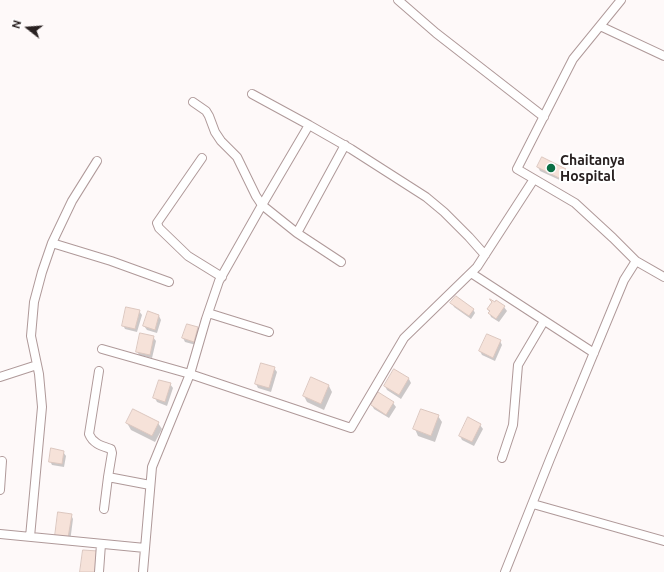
<!DOCTYPE html>
<html>
<head>
<meta charset="utf-8">
<style>
  body { margin:0 }
  #map { position:relative; width:664px; height:572px; overflow:hidden; background:#fef9f9; font-family:Ubuntu,sans-serif }
  canvas { display:block }
  .north { position:absolute; left:8px; top:8px; width:40px; height:40px; -webkit-text-stroke:3px #fff; paint-order:stroke; rotate:287deg; font-size:11px; font-weight:700; line-height:16px; text-align:center; color:#292121 }
  .north::after { content:''; display:block; margin:auto; width:14px; height:18px; background:#292121; clip-path:polygon(50% 0,100% 100%,50% 72%,0 100%) }
</style>
</head>
<body>
<div id="map">
<canvas width="664" height="572"></canvas>
<div class="north">N</div>
</div>
<script>
const c = document.querySelector('canvas').getContext('2d');
c.lineJoin = 'round';
function fillPath(path, color) { c.fillStyle = color; c.fill(path, 'evenodd'); }
function trace(path, color, width, dash) { c.strokeStyle = color; c.lineWidth = width; c.lineCap = dash ? 'butt' : 'round'; c.setLineDash(dash || []); c.stroke(path); }
function label(font, color, halo, rows, align = 'center') {
  c.font = font + ' Ubuntu,sans-serif'; c.lineWidth = 4; c.setLineDash([]); c.textBaseline = 'middle'; c.strokeStyle = halo; c.fillStyle = color; for (const [text, x, y, turn = 0] of rows) {
    c.save(); c.translate(x, y); c.rotate((+turn || 0) * Math.PI / 180); c.textAlign = isNaN(turn) ? turn : align; if (halo) c.strokeText(text, 0, 0); c.fillText(text, 0, 0); c.restore();
  }
}
const shadow = new Path2D(`
  M 538,167 L 565,169 L 568,173 L 564,182 L 540,171 Z
  M 497,302 L 504,307 L 507,311 L 499,322 L 491,317 L 488,309 Z
  M 452,303 L 473,309 L 475,313 L 471,319 L 454,307 Z
  M 139,311 L 142,315 L 137,332 L 125,329 L 123,325 Z
  M 159,316 L 161,320 L 157,333 L 147,330 L 144,326 Z
  M 187,325 L 198,328 L 200,332 L 196,345 L 185,342 L 183,338 Z
  M 153,337 L 156,341 L 152,358 L 139,355 L 137,351 Z
  M 500,341 L 502,345 L 495,361 L 482,355 L 480,351 Z
  M 274,368 L 277,372 L 271,392 L 258,388 L 256,384 Z
  M 395,370 L 409,379 L 411,383 L 401,399 L 387,390 L 385,386 Z
  M 312,378 L 329,386 L 332,392 L 324,410 L 307,402 L 304,396 Z
  M 170,384 L 173,388 L 167,406 L 157,402 L 155,398 Z
  M 393,403 L 396,407 L 389,418 L 374,409 L 372,405 Z
  M 438,416 L 442,422 L 435,442 L 418,436 L 415,429 Z
  M 127,423 L 158,423 L 162,429 L 155,442 L 131,430 Z
  M 480,425 L 483,429 L 474,446 L 462,440 L 460,436 Z
  M 63,452 L 66,456 L 64,467 L 52,465 L 50,461 Z
  M 71,515 L 73,519 L 70,542 L 58,540 Z`);
const building = new Path2D(`
  M 542,157 L 566,169 L 561,179 L 537,167 Z
  M 456,296 L 474,309 L 469,316 L 450,303 Z
  M 490,299 L 495,302 L 496,300 L 505,306 L 496,319 L 488,313 L 490,311 L 487,309 L 492,302 L 490,300 Z
  M 126,307 L 140,310 L 135,329 L 122,326 Z
  M 148,311 L 159,315 L 155,330 L 143,326 Z
  M 187,324 L 198,327 L 194,342 L 182,338 Z
  M 140,333 L 154,336 L 150,355 L 136,352 Z
  M 487,334 L 501,340 L 493,358 L 479,351 Z
  M 261,363 L 275,367 L 269,388 L 255,384 Z
  M 394,369 L 409,378 L 399,395 L 384,386 Z
  M 311,377 L 329,385 L 321,404 L 303,396 Z
  M 159,380 L 171,383 L 165,402 L 153,398 Z
  M 378,392 L 394,402 L 386,415 L 371,405 Z
  M 133,409 L 159,422 L 152,436 L 126,423 Z
  M 421,409 L 439,415 L 431,436 L 413,429 Z
  M 468,417 L 481,424 L 472,442 L 459,436 Z
  M 51,448 L 64,451 L 62,464 L 49,462 Z
  M 58,512 L 72,514 L 68,538 L 55,536 Z
  M 83,550 L 98,551 L 95,572 L 80,572 Z`);
const street = new Path2D(`
  M 398,0 L 436,33 L 544,117
  M 600,26 L 664,56
  M 252,94 L 309,125
  M 193,102 L 206,111 L 209,116 L 215,132 L 221,141 L 237,157 L 256,196 L 262,205 L 297,233 L 341,262
  M 202,158 L 157,223 L 159,228 L 188,256 L 222,277
  M 297,233 L 345,145
  M 52,243 L 111,261 L 169,282
  M 636,261 L 664,277
  M 471,273 L 594,353
  M 208,313 L 269,332
  M 102,349 L 190,374 L 206,319 L 219,281 L 262,205 L 309,125 L 351,149 L 426,197 L 444,212 L 469,237 L 485,255
  M 99,371 L 89,434 C 93,444 102,446 111,449 L 112,453 L 108,477 L 150,485
  M 0,377 L 37,365
  M 502,458 L 513,425 L 518,365 L 544,321
  M 0,490 L 2,461
  M 533,504 L 664,541
  M 104,509 L 108,477
  M 0,534 L 145,548
  M 30,537 L 42,407 L 39,374 L 31,336 L 34,302 L 42,272 L 52,243 L 72,201 L 97,161
  M 99,572 L 101,544
  M 143,572 L 152,467 L 190,374 L 351,428 L 404,338 L 477,267 L 534,179
  M 505,572 L 550,459 L 624,280 L 636,261 L 613,238 L 575,203 L 517,169 L 573,59 L 621,0`);
const markers = [
  [551,168,5,"#0b6e44"]
];
const poiNames = [
  ["Chaitanya",560,160],
  ["Hospital",560,176]
];
fillPath(shadow, '#0003');
fillPath(building, '#f6e2d9');
trace(building, '#dcc7bf', 1);
trace(street, '#af9999', 10);
trace(street, '#fff', 8);
for (const [x, y, r, color] of markers) { const dot = new Path2D(); dot.arc(x, y, r, 0, 2 * Math.PI); c.fillStyle = color; c.fill(dot); trace(dot, '#fff', 1.5); }
label('bold 14px', '#292121', '#fff', poiNames, 'left');
</script>
</body>
</html>
